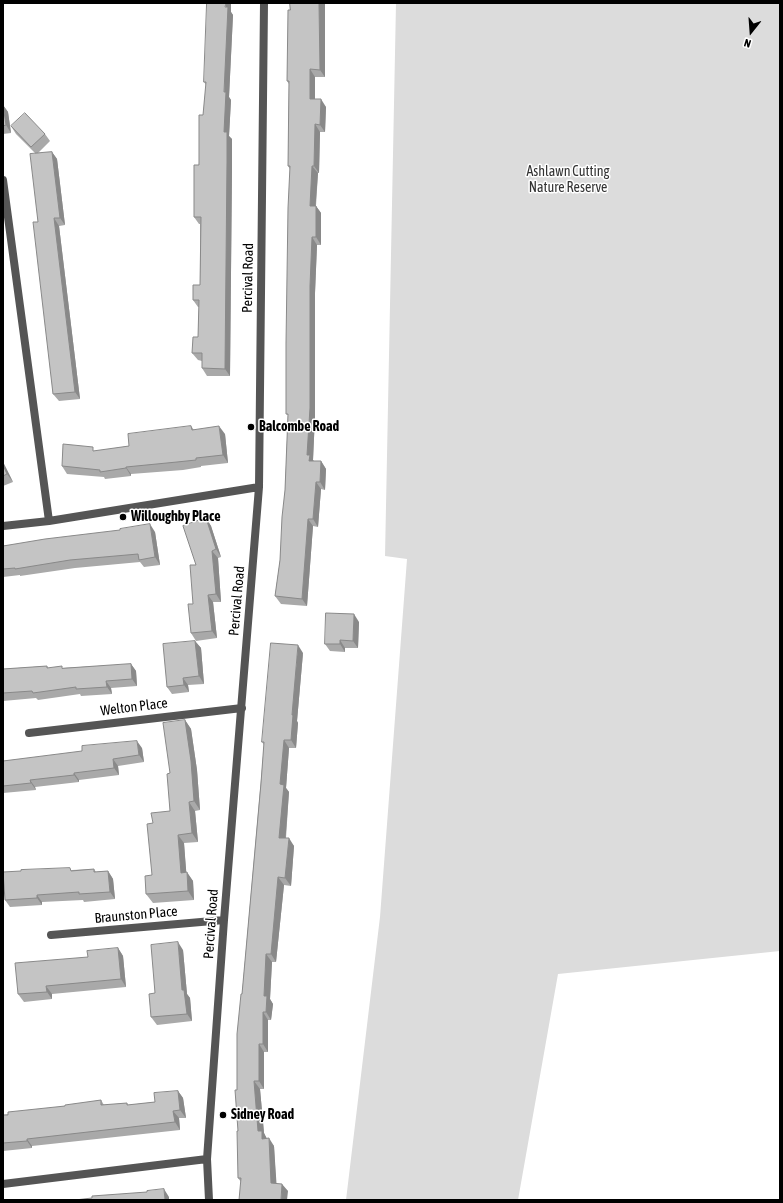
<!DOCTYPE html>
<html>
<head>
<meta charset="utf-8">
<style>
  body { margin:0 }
  #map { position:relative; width:783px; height:1203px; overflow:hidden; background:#fff; font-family:"Asap Condensed",sans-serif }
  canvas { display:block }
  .frame { position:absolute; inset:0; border:4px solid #000; pointer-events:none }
  .north { position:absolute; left:731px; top:12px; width:40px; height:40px; -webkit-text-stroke:3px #fff; paint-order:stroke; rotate:197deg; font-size:11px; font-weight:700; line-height:16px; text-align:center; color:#000 }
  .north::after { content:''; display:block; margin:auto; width:14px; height:18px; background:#000; clip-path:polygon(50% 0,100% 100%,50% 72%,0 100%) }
</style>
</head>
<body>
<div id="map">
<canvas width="783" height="1203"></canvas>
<div class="frame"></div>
<div class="north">N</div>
</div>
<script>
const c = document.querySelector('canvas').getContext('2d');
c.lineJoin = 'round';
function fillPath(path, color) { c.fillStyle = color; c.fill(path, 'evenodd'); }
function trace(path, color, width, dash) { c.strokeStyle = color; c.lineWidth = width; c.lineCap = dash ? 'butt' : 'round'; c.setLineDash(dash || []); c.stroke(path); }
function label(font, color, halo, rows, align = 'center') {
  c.font = font + ' "Asap Condensed",sans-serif'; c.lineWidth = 3; c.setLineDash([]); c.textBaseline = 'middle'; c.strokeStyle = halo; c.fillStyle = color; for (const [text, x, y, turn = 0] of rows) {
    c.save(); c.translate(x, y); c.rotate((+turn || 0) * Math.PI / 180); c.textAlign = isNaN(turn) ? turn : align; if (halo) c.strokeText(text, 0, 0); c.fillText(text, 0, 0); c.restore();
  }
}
const green = new Path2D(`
  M 396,3 L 780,3 L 780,951 L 558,974 L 518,1200 L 346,1200 L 380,917 L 407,559 L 385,556 Z`);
const street = new Path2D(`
  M 3,180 L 49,521
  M 3,526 L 49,521 L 259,487
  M 29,733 L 242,708
  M 51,935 L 224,920
  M 3,1184 L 207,1159
  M 209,1200 L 207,1159 L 224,920 L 259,487 L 264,3`);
const wall = new Path2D(`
  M 290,3 L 325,3 L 325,77 L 315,77 L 315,99 L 326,107 L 325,132 L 320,132 L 319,173 L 318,173 L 316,206 L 321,213 L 321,245 L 317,245 L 315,293 L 315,416 L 313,460 L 314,461 L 321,461 L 326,469 L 325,490 L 321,489 L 318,527 L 313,526 L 307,606 L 281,604 L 275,596 L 280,560 L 285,490 L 288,415 L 286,414 L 290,169 L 288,166 L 289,84 L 287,81 Z
  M 231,12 L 233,15 L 229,97 L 231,100 L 229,136 L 232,139 L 232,169 L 230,376 L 207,376 L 202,368 L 202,361 L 198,360 L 192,353 L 198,337 L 199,307 L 198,307 L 193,300 L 200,285 L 200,224 L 199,224 L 194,217 L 206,85 L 204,82 Z
  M 3,105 L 8,112 L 11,133 L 3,134 Z
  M 11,126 L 45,134 L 50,141 L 38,153 L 52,152 L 57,159 L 65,225 L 59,226 L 80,399 L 59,401 L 53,394 L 38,222 L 35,153 L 16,134 Z
  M 191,426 L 194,430 L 225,434 L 228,463 L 201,466 L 201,467 L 183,470 L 131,474 L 131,476 L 105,479 L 104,477 L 67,474 L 62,466 L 96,451 L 129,446 Z
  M 3,462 L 13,482 L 3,486 Z
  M 206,518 L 211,526 L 221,557 L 218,558 L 221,602 L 213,602 L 217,638 L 196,641 L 191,633 L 193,604 L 196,565 Z
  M 155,532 L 160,565 L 144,567 L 140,562 L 75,568 L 20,576 L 20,575 L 3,577 L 3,546 Z
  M 359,622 L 358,648 L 345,648 L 345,652 L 330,651 L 325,644 Z
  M 195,641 L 201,648 L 204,684 L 188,685 L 189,692 L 172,694 L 167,687 Z
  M 303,653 L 297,721 L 298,723 L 296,748 L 289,748 L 286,788 L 289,792 L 286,838 L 294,846 L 291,886 L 284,885 L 276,962 L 272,962 L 270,999 L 273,1004 L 271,1020 L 268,1020 L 268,1052 L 264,1052 L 264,1089 L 260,1089 L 264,1133 L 267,1139 L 274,1146 L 276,1183 L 288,1191 L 241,1182 L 238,1178 L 238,1131 L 237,1090 L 242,994 L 264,745 L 262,742 Z
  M 131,664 L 136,671 L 137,686 L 111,688 L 112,694 L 81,696 L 80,694 L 38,700 L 36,698 L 3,701 L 3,669 L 47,666 L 48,668 L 64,668 Z
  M 185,720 L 191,729 L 197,770 L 200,810 L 195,811 L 198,842 L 184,843 L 186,872 L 193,881 L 194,900 L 153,903 L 146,894 L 152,875 L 153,823 L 170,811 Z
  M 142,748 L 144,762 L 118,766 L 119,775 L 79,780 L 79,782 L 35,787 L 36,790 L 3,793 L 3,761 Z
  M 94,869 L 96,872 L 108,871 L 113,879 L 115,899 L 84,902 L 83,900 L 42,902 L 42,905 L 10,907 L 5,900 L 72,870 Z
  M 118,948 L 123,956 L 126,987 L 52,994 L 52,999 L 24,1002 L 18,994 L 88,957 Z
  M 183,950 L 187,994 L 190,998 L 192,1021 L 157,1025 L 151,1017 L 155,993 Z
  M 178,1091 L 183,1098 L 186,1118 L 179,1118 L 180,1130 L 32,1146 L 32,1148 L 3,1151 L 3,1115 L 65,1106 L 101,1100 L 104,1105 L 127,1103 L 128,1105 L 155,1102 Z`);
const shadedWall = new Path2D(`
  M 226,3 L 231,3 L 231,12 L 233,15 L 229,97 L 231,100 L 229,136 L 232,139 L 232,169 L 230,376 L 225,369 L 224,132 Z
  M 319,3 L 325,3 L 325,77 L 320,70 Z
  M 310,69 L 315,77 L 315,107 L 310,99 Z
  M 321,99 L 326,107 L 325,132 L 320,125 Z
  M 3,105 L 8,112 L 11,133 L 6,125 Z
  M 315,124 L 320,132 L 319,173 L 314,166 Z
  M 52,152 L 57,159 L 65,225 L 60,218 Z
  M 312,166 L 318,173 L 315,213 L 310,206 Z
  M 316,206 L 321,213 L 321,245 L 316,237 Z
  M 54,218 L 59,226 L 80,399 L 75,392 Z
  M 312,237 L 317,245 L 315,293 L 315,416 L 313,460 L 315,463 L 309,461 L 307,455 L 310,286 Z
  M 219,426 L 225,434 L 228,463 L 223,455 Z
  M 321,461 L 326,469 L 325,490 L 320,482 Z
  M 3,462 L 13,482 L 7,474 L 3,465 Z
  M 126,467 L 131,474 L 131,476 L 126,468 Z
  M 316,482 L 321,489 L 318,527 L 313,519 Z
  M 206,518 L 211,526 L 221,557 L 216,549 Z
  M 308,519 L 313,526 L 307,606 L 302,599 Z
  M 150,524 L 155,532 L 160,565 L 155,557 Z
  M 212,551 L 218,558 L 221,602 L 216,594 Z
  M 208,595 L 213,602 L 217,638 L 212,631 Z
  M 354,614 L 359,622 L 358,648 L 353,641 Z
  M 340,640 L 345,648 L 345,652 L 340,644 Z
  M 195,641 L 201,648 L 204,684 L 199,676 Z
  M 298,645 L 303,653 L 297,721 L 298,723 L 296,748 L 291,740 L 292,715 Z
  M 131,664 L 136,671 L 137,686 L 132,679 Z
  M 183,678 L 188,685 L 189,692 L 184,685 Z
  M 106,681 L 111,688 L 112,694 L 107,687 Z
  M 185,720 L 191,729 L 197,770 L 200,810 L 194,801 Z
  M 284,740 L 289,748 L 286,788 L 289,792 L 285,845 L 279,838 L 280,784 Z
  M 137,741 L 142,748 L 144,762 L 139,755 Z
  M 113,759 L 118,766 L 119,775 L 114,768 Z
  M 74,773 L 79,780 L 79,782 L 74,775 Z
  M 30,780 L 35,787 L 36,790 L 31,783 Z
  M 189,802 L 195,811 L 198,842 L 192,833 Z
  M 178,835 L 184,843 L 187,881 L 181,873 Z
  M 289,838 L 294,846 L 291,886 L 285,878 Z
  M 108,871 L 113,879 L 115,899 L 110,892 Z
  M 187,872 L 193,881 L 194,900 L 188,891 Z
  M 278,877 L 284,885 L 276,962 L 271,954 Z
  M 37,895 L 42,902 L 42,905 L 37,898 Z
  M 178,942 L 183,950 L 187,994 L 190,998 L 192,1021 L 187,1014 L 182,990 Z
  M 118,948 L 123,956 L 126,987 L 121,979 Z
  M 266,954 L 272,962 L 270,999 L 273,1004 L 271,1020 L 266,1012 L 264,996 Z
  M 46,986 L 52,994 L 52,999 L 47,992 Z
  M 263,1012 L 268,1020 L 268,1052 L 263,1044 Z
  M 259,1044 L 264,1052 L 264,1089 L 259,1081 Z
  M 254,1081 L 260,1089 L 264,1133 L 267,1139 L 262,1139 L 258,1131 Z
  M 178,1091 L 183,1098 L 186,1118 L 180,1110 Z
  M 173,1111 L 179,1118 L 180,1130 L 175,1122 Z
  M 269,1138 L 274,1146 L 277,1191 L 271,1183 Z
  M 27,1139 L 32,1146 L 32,1148 L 27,1141 Z
  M 282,1184 L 288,1191 L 287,1200 L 281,1200 Z
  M 164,1189 L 169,1197 L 169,1200 L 165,1200 Z`);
const building = new Path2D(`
  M 207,3 L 226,3 L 225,7 L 228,7 L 224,92 L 226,92 L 224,132 L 227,132 L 227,162 L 225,369 L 202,368 L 202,353 L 192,353 L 193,337 L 198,337 L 199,300 L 193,300 L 193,285 L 200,285 L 201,217 L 194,217 L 194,165 L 199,165 L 199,115 L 203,115 L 206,82 L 204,82 Z
  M 290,3 L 319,3 L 320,70 L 310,69 L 310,99 L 321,99 L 320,125 L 315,124 L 314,166 L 312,166 L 310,206 L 316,206 L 316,237 L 312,237 L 310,286 L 310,408 L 307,455 L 310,455 L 309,461 L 321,461 L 320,482 L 316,482 L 313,519 L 308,519 L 302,599 L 275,596 L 280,560 L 282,517 L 285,490 L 288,414 L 286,414 L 286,343 L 288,208 L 290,166 L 288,166 L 289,81 L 287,81 L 288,10 L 290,10 Z
  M 3,105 L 6,125 L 3,126 Z
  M 25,113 L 45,134 L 31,147 L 11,126 Z
  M 52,152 L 60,218 L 54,218 L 75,392 L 53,394 L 33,222 L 38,222 L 30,154 Z
  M 191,426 L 192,430 L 219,426 L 223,455 L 196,458 L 196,460 L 177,462 L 126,467 L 126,468 L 100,472 L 100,470 L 62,466 L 63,444 L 93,447 L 93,451 L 129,446 L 128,434 Z
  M 3,465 L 7,474 L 3,476 Z
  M 206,518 L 216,549 L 212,551 L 216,594 L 208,595 L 212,631 L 191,633 L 188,604 L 193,604 L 190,565 L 196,565 L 183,526 Z
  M 150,524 L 155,557 L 139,560 L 138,554 L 70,560 L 15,569 L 15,568 L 3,569 L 3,546 L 45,539 L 120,530 L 120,529 Z
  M 326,613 L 354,614 L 353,641 L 340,640 L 340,644 L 325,644 Z
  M 195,641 L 199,676 L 183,678 L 184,685 L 167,687 L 163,644 Z
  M 271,643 L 298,645 L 292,715 L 293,715 L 291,740 L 284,740 L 280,784 L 284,785 L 279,838 L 289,838 L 285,878 L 278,877 L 271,954 L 266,954 L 264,996 L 267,996 L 266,1012 L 263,1012 L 263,1044 L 259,1044 L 259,1081 L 254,1081 L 258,1131 L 262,1131 L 262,1139 L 269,1138 L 271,1183 L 282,1184 L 281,1200 L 239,1200 L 241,1178 L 238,1178 L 237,1131 L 238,1131 L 235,1090 L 237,1090 L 237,1034 L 241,994 L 242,994 L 261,783 L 264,742 L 262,742 Z
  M 131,664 L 132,679 L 106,681 L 107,687 L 76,689 L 76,687 L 33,693 L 32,691 L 3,693 L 3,669 L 47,666 L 47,668 L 62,666 L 62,668 Z
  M 185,720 L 191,761 L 194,801 L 189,802 L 192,833 L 178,835 L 181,873 L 187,872 L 188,891 L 146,894 L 145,876 L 152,875 L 147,824 L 153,823 L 151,813 L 170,811 L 167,774 L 170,773 L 163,723 Z
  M 137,741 L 139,755 L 113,759 L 114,768 L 74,773 L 74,775 L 30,780 L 31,783 L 3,786 L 3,761 L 82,751 L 82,746 Z
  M 70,868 L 71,871 L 94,869 L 94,872 L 108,871 L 110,892 L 79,894 L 79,892 L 37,895 L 37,898 L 5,900 L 3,872 L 21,871 L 21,870 Z
  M 178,942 L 182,990 L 184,990 L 187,1014 L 151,1017 L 149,994 L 155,993 L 151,945 Z
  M 118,948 L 121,979 L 46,986 L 47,992 L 18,994 L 15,963 L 88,957 L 87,951 Z
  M 178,1091 L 180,1110 L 173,1111 L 175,1122 L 27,1139 L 27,1141 L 3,1143 L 3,1115 L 8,1115 L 8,1112 L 65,1106 L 65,1105 L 101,1100 L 101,1105 L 127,1103 L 127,1105 L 155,1102 L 154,1093 Z
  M 164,1189 L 165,1200 L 75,1200 L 92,1198 L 92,1196 L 147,1192 L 147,1191 Z`);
const markers = [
  [251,427,4,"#000"],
  [123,517,4,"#000"],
  [223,1115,4,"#000"]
];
const parkNames = [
  ["Ashlawn Cutting",568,172],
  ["Nature Reserve",568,188]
];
const streetNames = [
  ["Percival Road",248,278,-89],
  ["Percival Road",237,601,-85],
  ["Welton Place",134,707,-7],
  ["Braunston Place",136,915,-5],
  ["Percival Road",211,924,-86]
];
const poiNames = [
  ["Balcombe Road",259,427],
  ["Willoughby Place",131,517],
  ["Sidney Road",231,1115]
];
fillPath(green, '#dcdcdc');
trace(street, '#555', 8);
fillPath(wall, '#a9a9a9');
fillPath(shadedWall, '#898989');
fillPath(building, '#c4c4c4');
trace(building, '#898989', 1);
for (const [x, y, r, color] of markers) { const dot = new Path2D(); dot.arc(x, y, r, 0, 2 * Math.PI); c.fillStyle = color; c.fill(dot); trace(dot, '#fff', 1.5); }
label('14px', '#333', '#fff', parkNames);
label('14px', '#000', '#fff', streetNames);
label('bold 14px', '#000', '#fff', poiNames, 'left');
</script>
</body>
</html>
